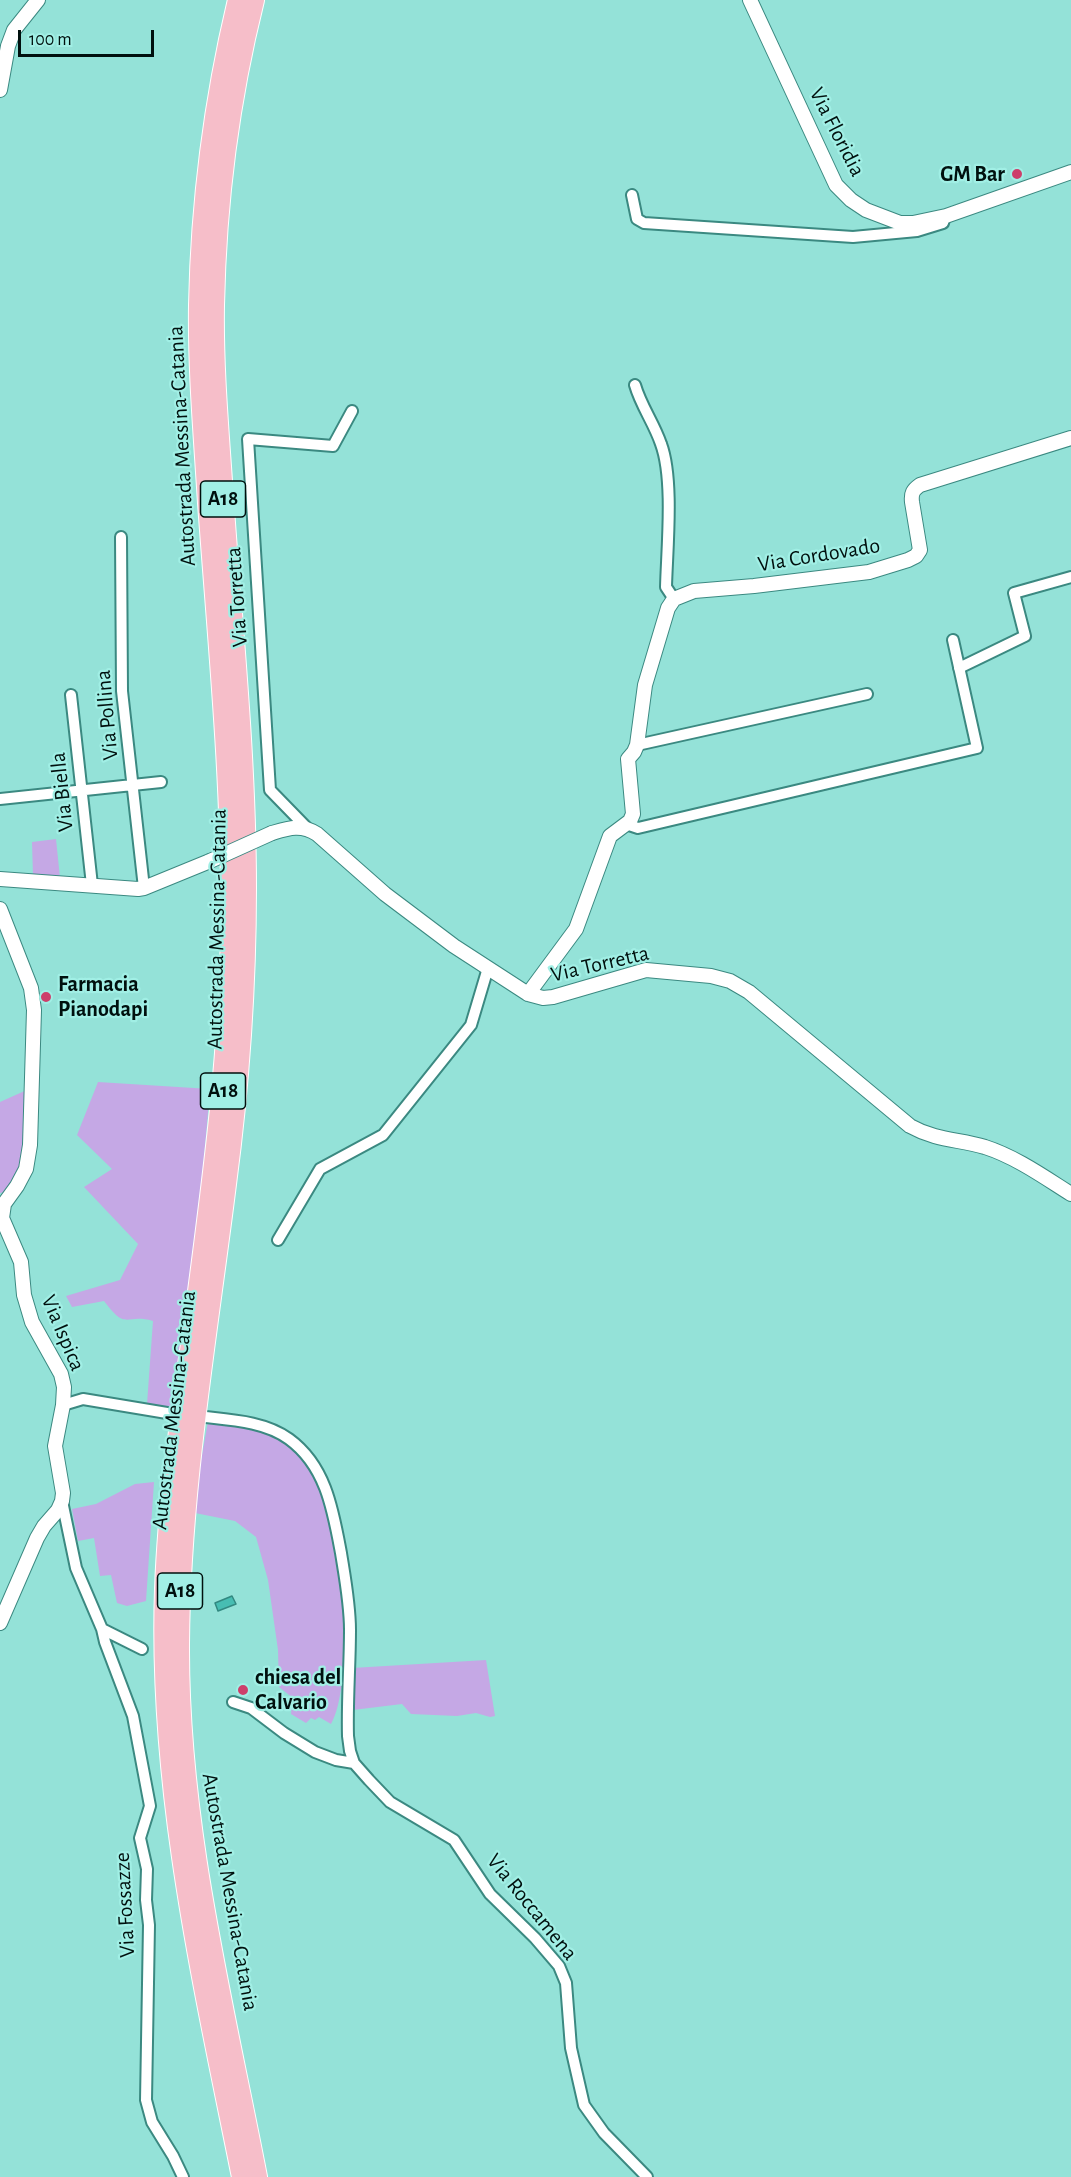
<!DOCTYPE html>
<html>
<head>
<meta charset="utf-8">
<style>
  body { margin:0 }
  #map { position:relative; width:1071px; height:2177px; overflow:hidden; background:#94e2d8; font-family:"Alegreya Sans",sans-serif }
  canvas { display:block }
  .scale { position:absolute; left:18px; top:30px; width:136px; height:27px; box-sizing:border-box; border:3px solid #00100e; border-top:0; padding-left:8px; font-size:18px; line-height:21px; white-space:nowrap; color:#00100e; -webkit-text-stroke:4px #a1efe5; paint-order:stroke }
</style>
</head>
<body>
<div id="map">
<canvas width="1071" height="2177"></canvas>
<div class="scale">100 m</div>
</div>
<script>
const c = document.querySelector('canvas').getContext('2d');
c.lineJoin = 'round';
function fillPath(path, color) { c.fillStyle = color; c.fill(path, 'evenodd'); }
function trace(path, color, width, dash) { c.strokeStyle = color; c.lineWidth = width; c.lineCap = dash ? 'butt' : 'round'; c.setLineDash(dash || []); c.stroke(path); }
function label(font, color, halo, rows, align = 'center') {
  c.font = font + ' "Alegreya Sans",sans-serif'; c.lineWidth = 4.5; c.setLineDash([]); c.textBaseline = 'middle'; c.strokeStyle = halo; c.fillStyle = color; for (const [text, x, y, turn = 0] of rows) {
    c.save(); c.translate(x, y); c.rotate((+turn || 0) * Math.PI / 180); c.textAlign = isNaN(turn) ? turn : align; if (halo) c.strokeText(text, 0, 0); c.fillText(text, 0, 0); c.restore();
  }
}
const green = new Path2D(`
  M 56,839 L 60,878 L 33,876 L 32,842 Z
  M 98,1082 L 210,1089 L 192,1297 L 175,1409 L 147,1404 L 153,1321 C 125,1313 127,1332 104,1301 L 72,1307 L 66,1296 L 120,1280 L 138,1244 L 84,1187 L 112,1169 L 77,1135 Z
  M 29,1089 L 20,1172 L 5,1192 L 0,1193 L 0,1102 Z
  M 208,1422 C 237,1426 270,1429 293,1449 C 305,1459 316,1476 322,1490 C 327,1502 328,1517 331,1530 C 341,1583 350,1635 341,1689 C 339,1701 337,1713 331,1724 L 319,1717 L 315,1720 L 311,1718 L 306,1723 L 291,1714 L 293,1698 L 279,1687 L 278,1650 L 268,1580 L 256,1537 L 235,1521 L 195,1513 L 198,1477 Z
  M 154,1482 L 146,1601 L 127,1606 L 117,1603 L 111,1575 L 100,1576 L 94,1538 L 78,1541 L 72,1509 L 96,1504 L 135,1484 Z
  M 486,1660 L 495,1716 L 490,1717 L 476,1713 L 457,1716 L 411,1714 L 402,1704 L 353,1710 L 352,1668 Z`);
const water = new Path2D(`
  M 232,1596 L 236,1604 L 218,1611 L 215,1603 Z`);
const minor = new Path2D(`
  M 632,195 L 637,219 L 644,223 L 853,237 L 917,231 L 943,223 L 945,216
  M 635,385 C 641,406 654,423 661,444 C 674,479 667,548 666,587 L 674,599
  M 121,537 L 122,691 L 144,888
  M 959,668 L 1025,636 L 1014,593 L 1071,577
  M 71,695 L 92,885
  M 637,745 L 867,694
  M 0,799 L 161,782
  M 626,824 L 638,828 L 977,748 L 953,640
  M 306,827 L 270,790 L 248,439 L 333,446 L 352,411
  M 278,1240 L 320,1169 L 383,1135 L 471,1025 L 488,968
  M 63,1405 L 83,1399 L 173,1414
  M 205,1417 C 233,1420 266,1422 289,1439 C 326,1466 333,1510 341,1553 C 345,1578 350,1604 350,1630 C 350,1665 347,1700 348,1736 L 350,1751 L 354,1763 L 369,1780 L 390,1802 L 454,1840 L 490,1894 L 535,1938 L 559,1966 L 566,1983 L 571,2048 L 584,2105 L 604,2133 L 647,2177
  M 62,1501 L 76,1568 L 102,1629 L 142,1649
  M 102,1629 L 105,1642 L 133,1716 L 150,1806 L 140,1838 L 147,1869 L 146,1900 L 149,1925 L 146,2100 L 152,2122 L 173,2156 L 183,2177
  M 233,1702 L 251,1708 L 284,1733 L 315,1752 L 336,1760 L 354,1763`);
const tertiary = new Path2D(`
  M 750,0 L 836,185 L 851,200 L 866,210 L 900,223 L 913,223 L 946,216 L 1071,172
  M 0,90 L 8,46 L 14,30 L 38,0
  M 272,833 C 289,828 301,824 317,834 L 385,894 L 454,946 L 528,994 L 543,998 L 553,997 L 646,970 L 711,976 L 730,981 L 749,992 L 910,1126 C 937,1141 958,1139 985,1147 C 1016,1157 1044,1177 1071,1194
  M 0,879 L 138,889 L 144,888 L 210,861
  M 0,909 L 31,988 L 34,1010 L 30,1145 L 26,1169 L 17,1186 L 4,1204 L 2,1218 L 21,1262 L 24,1295 L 32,1322 L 61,1374 L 64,1387 L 63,1405 L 55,1446 L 63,1493 L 62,1501 L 58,1510 L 44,1526 L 37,1538 L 0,1623
  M 528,994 L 576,929 L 610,836 L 630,821 L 633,814 L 628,759 L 634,752 L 637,745 L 645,685 L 668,608 L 674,599 L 694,591 L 754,586 L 869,572 L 908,560 L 916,556 L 920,550 L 912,502 C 911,493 913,490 920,485 L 1071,438`);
const motorway = new Path2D(`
  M 238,0 C 214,100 201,202 199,305 C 198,371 204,437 208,503 C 218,642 232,782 231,921 C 230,1061 210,1199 192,1337 C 180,1421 168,1505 165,1589 C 158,1789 203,1983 242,2177
  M 254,0 C 229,100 216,202 214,305 C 213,364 218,423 222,481 C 231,616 246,752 246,888 C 246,987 239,1086 226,1184 C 207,1337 180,1490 179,1644 C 178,1824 223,2001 257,2177`);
const tertiaryBridge = new Path2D(`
  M 210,861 L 272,833`);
const markers = [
  [1017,174,6,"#cd3f6b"],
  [46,997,6,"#cd3f6b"],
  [243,1690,6,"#cd3f6b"]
];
const shields = [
  [223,499,45],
  [223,1091,45],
  [180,1591,45]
];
const shieldNames = [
  ["A18",223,499],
  ["A18",223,1091],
  ["A18",180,1591]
];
const streetNames = [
  ["Via Floridia",837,132,63],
  ["Autostrada Messina-Catania",182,446,-93],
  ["Via Cordovado",819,555,-9],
  ["Via Torretta",237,597,-94],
  ["Via Pollina",107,715,-95],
  ["Via Biella",62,792,-96],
  ["Autostrada Messina-Catania",217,929,-89],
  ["Via Torretta",600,964,-13],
  ["Via Ispica",63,1333,67],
  ["Autostrada Messina-Catania",174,1410,-83],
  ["Autostrada Messina-Catania",230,1892,80],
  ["Via Fossazze",125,1905,-93],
  ["Via Roccamena",532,1907,51]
];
const poiNames = [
  ["GM Bar",1005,174,"right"],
  ["Farmacia",58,984],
  ["Pianodapi",58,1009],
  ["chiesa del",255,1677],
  ["Calvario",255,1702]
];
fillPath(green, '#c5a8e5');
fillPath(water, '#47bdb2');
trace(water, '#328981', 1.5);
trace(minor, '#3b8981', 14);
trace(tertiary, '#3b8981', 16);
trace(motorway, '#fff', 22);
trace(minor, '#fff', 10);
trace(tertiary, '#fff', 14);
trace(motorway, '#f6bec9', 20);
trace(tertiaryBridge, '#3b8981', 16, []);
trace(tertiaryBridge, '#fff', 14);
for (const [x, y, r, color] of markers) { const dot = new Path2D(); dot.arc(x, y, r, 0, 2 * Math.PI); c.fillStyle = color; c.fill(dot); trace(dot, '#a1efe5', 2); }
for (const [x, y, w] of shields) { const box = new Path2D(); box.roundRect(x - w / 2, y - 18, w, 36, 4.5); c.fillStyle = '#a1efe5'; c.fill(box); trace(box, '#00100e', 1.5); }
label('bold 21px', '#00100e', null, shieldNames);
label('22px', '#00100e', '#a1efe5', streetNames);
label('bold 22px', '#00100e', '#a1efe5', poiNames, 'left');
</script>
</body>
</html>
